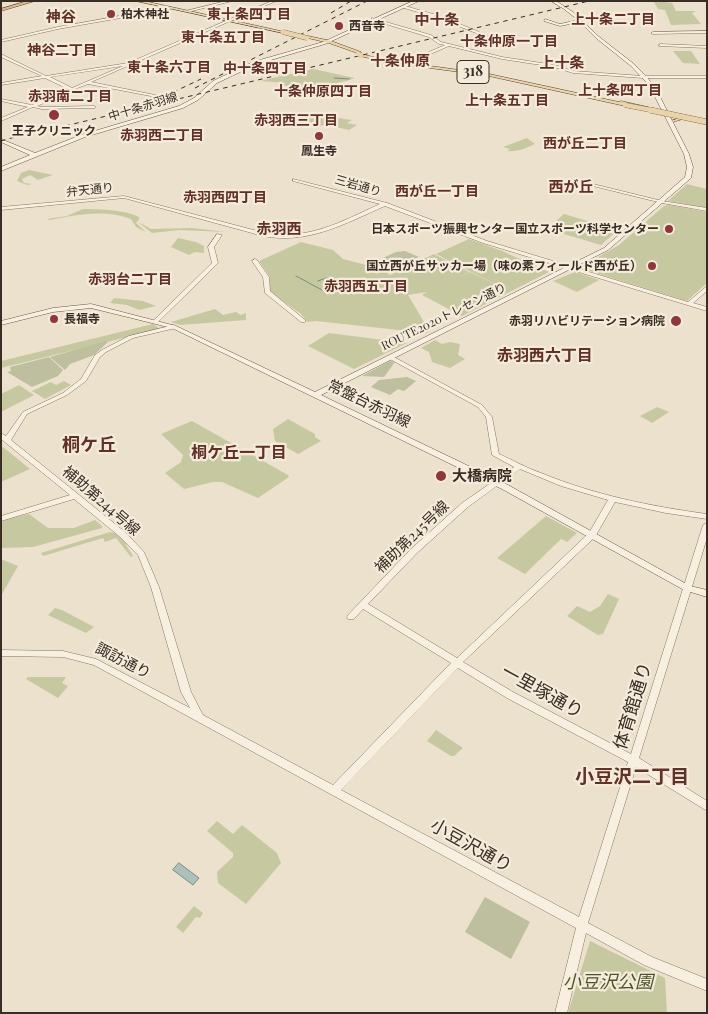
<!DOCTYPE html>
<html>
<head>
<meta charset="utf-8">
<style>
  body { margin:0 }
  #map { position:relative; width:708px; height:1014px; overflow:hidden; background:#ece1cc; font-family:"Playfair Display",serif }
  canvas { display:block }
  .frame { position:absolute; inset:0; border:2px solid #3a2d23; pointer-events:none }
</style>
</head>
<body>
<div id="map">
<canvas width="708" height="1014"></canvas>
<div class="frame"></div>
</div>
<script>
const c = document.querySelector('canvas').getContext('2d');
c.lineJoin = 'round';
function fillPath(path, color) { c.fillStyle = color; c.fill(path, 'evenodd'); }
function trace(path, color, width, dash) { c.strokeStyle = color; c.lineWidth = width; c.lineCap = dash ? 'butt' : 'round'; c.setLineDash(dash || []); c.stroke(path); }
function label(font, color, halo, rows, align = 'center') {
  c.font = font + ' "Playfair Display","Noto Sans JP",serif'; c.lineWidth = 4.5; c.setLineDash([]); c.textBaseline = 'middle'; c.strokeStyle = halo; c.fillStyle = color; for (const [text, x, y, turn = 0] of rows) {
    c.save(); c.translate(x, y); c.rotate((+turn || 0) * Math.PI / 180); c.textAlign = isNaN(turn) ? turn : align; if (halo) c.strokeText(text, 0, 0); c.fillText(text, 0, 0); c.restore();
  }
}
const green = new Path2D(`
  M 669,1 L 666,2 L 672,3 L 676,11 L 696,11 L 692,13 L 701,24 L 671,25 L 665,10 L 658,9 L 654,2 Z
  M 673,51 L 691,51 L 700,64 L 683,63 Z
  M 313,69 L 355,78 C 343,83 294,93 285,89 L 288,87 L 284,85 L 285,83 L 260,81 Z
  M 298,112 L 352,120 L 347,123 L 357,125 L 349,130 L 327,125 L 311,126 Z
  M 527,138 L 535,144 C 526,148 518,152 507,151 L 510,149 L 503,147 Z
  M 29,170 L 53,175 L 38,180 L 30,175 L 22,179 L 24,183 L 32,184 L 27,185 L 17,181 L 21,173 Z
  M 687,184 L 707,189 L 707,208 L 668,201 Z
  M 669,205 L 707,212 L 707,283 L 687,301 L 583,269 L 586,264 L 619,245 L 664,206 Z
  M 83,209 C 97,209 130,210 140,218 L 136,223 L 146,232 L 136,227 L 131,219 C 105,209 77,215 50,220 L 47,219 L 67,216 Z
  M 564,214 L 618,230 L 601,245 L 547,229 Z
  M 138,222 L 151,229 L 192,228 L 227,232 L 180,230 L 152,233 Z
  M 178,238 L 196,242 L 204,246 L 204,253 L 195,252 L 189,255 L 171,247 Z
  M 469,239 L 502,251 L 549,272 L 462,316 L 422,295 L 427,292 L 408,295 L 430,332 L 426,333 L 316,321 L 307,322 L 301,314 L 270,292 L 270,277 L 259,261 L 301,242 L 333,250 L 343,259 L 382,269 L 390,275 L 434,254 L 469,272 L 458,278 L 470,272 L 501,287 L 436,254 Z
  M 575,272 L 599,280 L 577,292 L 553,281 Z
  M 114,298 L 143,301 L 156,306 L 139,310 L 127,305 L 110,303 Z
  M 215,309 L 223,315 L 236,312 L 241,315 L 246,313 L 246,320 L 180,325 L 171,322 Z
  M 153,324 L 160,329 L 1,368 L 1,361 Z
  M 329,333 L 407,343 L 354,369 L 308,346 Z
  M 435,340 L 442,344 L 450,342 L 460,344 L 458,355 L 465,359 L 450,368 L 432,362 L 429,352 L 421,348 Z
  M 64,381 L 71,385 L 45,399 L 32,391 L 51,382 L 56,385 Z
  M 19,385 L 34,395 L 1,412 L 1,394 Z
  M 657,407 L 669,412 L 652,423 L 640,416 Z
  M 288,419 L 315,434 L 315,437 L 321,441 L 298,454 L 275,441 L 273,429 Z
  M 192,421 L 288,475 L 289,477 L 258,498 L 222,482 L 213,482 L 184,489 L 165,473 L 181,462 L 183,455 L 161,434 Z
  M 3,447 L 30,469 L 1,482 L 1,448 Z
  M 29,514 L 48,528 L 74,528 L 95,520 L 102,526 L 102,528 L 33,547 L 1,548 L 1,520 Z
  M 546,516 L 577,533 L 567,542 L 561,539 L 525,574 L 497,558 Z
  M 110,532 L 115,533 L 127,544 L 126,545 L 133,556 L 131,557 L 116,538 L 105,542 L 103,538 L 43,556 L 41,553 Z
  M 1,559 L 18,566 L 1,596 Z
  M 608,594 L 619,599 L 603,634 L 598,635 L 567,616 L 577,606 L 590,612 L 600,606 Z
  M 55,608 L 62,610 L 94,627 L 86,633 L 48,615 Z
  M 28,677 L 66,677 L 62,683 L 68,686 L 58,698 L 26,679 Z
  M 436,730 L 463,748 L 454,756 L 451,756 L 427,741 Z
  M 217,821 L 233,834 L 242,825 L 277,853 L 281,863 L 246,904 L 218,883 L 217,872 L 233,857 L 233,853 L 207,831 Z
  M 194,906 L 203,913 L 200,918 L 196,917 L 183,933 L 176,927 Z
  M 590,941 L 665,978 L 667,1013 L 568,1013 Z`);
const cemetery = new Path2D(`
  M 405,251 L 419,257 L 400,266 L 383,258 L 396,252 Z
  M 106,341 L 108,342 L 94,355 L 70,364 L 65,370 L 50,357 Z
  M 49,357 L 63,370 L 58,376 L 32,387 L 7,372 L 11,371 L 10,367 Z
  M 390,361 L 395,362 L 384,377 L 362,376 Z
  M 407,377 L 416,381 L 404,391 L 398,389 L 390,395 L 371,387 L 379,380 Z
  M 485,897 L 530,922 L 511,959 L 465,932 Z`);
const water = new Path2D(`
  M 179,863 L 199,878 L 193,885 L 173,870 Z`);
const stream = new Path2D(`
  M 334,78 L 349,79
  M 296,276 L 322,290
  M 318,281 L 326,278`);
const tertiary = new Path2D(`
  M 226,1 L 232,1 L 188,12 L 186,11 Z
  M 272,1 L 276,1 L 91,82 L 155,95 L 156,95 L 156,97 L 88,84 L 75,89 L 74,91 L 72,91 L 37,106 L 42,107 L 94,106 L 96,107 L 95,108 L 42,109 L 33,107 L 1,121 L 1,118 L 28,107 L 1,101 L 1,99 L 32,105 L 68,89 L 45,78 L 1,85 L 1,83 L 42,76 L 1,57 L 1,54 L 46,76 L 128,63 ZM 123,66 L 72,88 L 50,77 Z
  M 405,6 L 440,16 L 489,36 L 486,37 L 438,18 L 404,8 Z
  M 170,7 L 171,9 L 58,29 L 1,42 L 1,40 L 58,27 Z
  M 372,18 L 431,35 L 441,42 L 502,57 L 555,65 L 573,71 L 643,76 L 707,76 L 707,78 L 643,78 L 573,73 L 554,67 L 502,59 L 449,46 L 407,64 L 406,62 L 445,45 L 439,44 L 429,37 L 372,20 Z
  M 707,31 L 707,33 L 653,34 L 651,33 L 653,32 Z
  M 660,44 L 707,46 L 707,48 L 659,46 Z
  M 293,179 L 387,203 L 487,241 L 688,302 L 707,286 L 707,291 L 693,303 L 707,307 L 707,311 L 483,243 L 385,206 C 346,223 308,245 263,236 L 124,198 L 1,210 L 1,207 L 124,196 L 265,233 C 311,240 340,222 380,204 L 293,181 Z
  M 593,184 L 662,201 L 707,208 L 707,211 L 662,203 L 593,186 Z
  M 217,234 L 222,235 L 214,247 L 218,263 L 217,264 L 158,322 L 154,322 L 154,320 L 212,263 L 208,247 Z
  M 255,259 L 257,260 L 269,277 L 270,291 L 305,320 L 305,322 L 301,322 L 265,293 L 263,277 L 252,261 Z
  M 174,325 L 176,326 L 176,328 L 133,338 L 106,352 L 100,357 L 86,381 L 67,395 L 27,414 L 11,440 L 125,532 L 144,552 L 159,587 L 191,692 L 203,715 L 333,785 L 451,663 L 363,609 L 354,619 L 348,619 L 347,617 L 348,615 L 411,549 L 462,503 L 514,467 L 492,455 L 486,417 L 478,407 L 388,358 L 388,356 L 392,356 L 482,405 L 492,417 L 499,454 C 513,460 526,468 541,473 C 595,495 649,506 707,514 L 707,519 L 666,513 L 615,502 L 595,537 L 463,662 L 513,692 L 631,754 L 703,525 L 707,523 L 707,538 L 639,758 L 707,801 L 707,811 L 636,767 L 588,923 L 652,957 L 707,979 L 707,991 L 644,965 L 586,933 L 567,1013 L 555,1013 L 576,928 L 94,665 L 63,657 L 1,656 L 1,650 L 63,651 L 96,659 L 190,708 L 181,692 L 151,587 L 138,555 L 119,536 L 74,499 L 1,521 L 1,516 L 70,495 L 1,439 L 1,433 L 6,436 L 23,412 L 63,393 L 81,379 L 95,355 L 102,350 L 129,336 ZM 520,469 L 561,486 L 608,500 L 589,533 L 457,658 L 368,604 L 417,553 L 468,507 ZM 458,668 L 507,698 L 628,762 L 579,917 L 341,790 Z`);
const secondary = new Path2D(`
  M 413,1 L 419,1 L 325,44 L 257,64 L 217,83 L 198,100 L 183,108 L 85,137 L 1,171 L 1,167 L 30,155 L 1,142 L 1,139 L 35,153 L 81,135 L 179,106 L 194,98 L 213,81 L 253,62 L 323,42 Z
  M 551,1 L 556,1 L 573,12 L 598,36 L 634,64 L 647,77 L 657,91 L 689,154 L 693,167 L 691,178 L 608,250 L 321,395 L 508,485 L 690,586 L 707,590 L 707,597 L 684,590 L 502,489 L 172,328 L 91,308 L 53,312 L 1,325 L 1,321 L 53,308 L 91,304 L 176,326 L 315,392 L 604,248 L 685,177 L 687,167 L 684,154 L 649,85 L 631,66 L 596,38 L 580,22 L 560,26 L 544,21 L 545,19 L 560,24 L 578,20 L 564,9 Z`);
const primary = new Path2D(`
  M 136,1 L 144,1 L 285,32 L 283,33 Z
  M 308,36 L 331,41 L 361,52 L 361,54 L 386,60 L 489,74 L 619,102 L 621,101 L 652,108 L 650,109 L 627,105 L 625,106 L 489,76 L 386,62 L 360,56 L 360,54 L 329,43 L 308,38 Z
  M 682,117 L 686,118 L 673,122 L 671,121 Z`);
const trunk = new Path2D(`
  M 27,1 L 35,1 L 1,11 L 1,9 Z`);
const rail = new Path2D(`
  M 331,13 L 351,1
  M 195,88 L 367,1
  M 165,96 L 201,79
  M 48,130 L 589,1
  M 1,141 L 53,126`);
const primaryBridgeFar1 = new Path2D(`
  M 283,32 L 307,38
  M 358,54 L 361,55
  M 625,105 L 656,111`);
const primaryBridge = new Path2D(`
  M 650,110 L 707,122`);
const markers = [
  [111,14,5,"#92363b"],
  [339,26,5,"#92363b"],
  [54,115,6,"#92363b"],
  [319,136,5,"#92363b"],
  [669,229,5,"#92363b"],
  [652,266,5,"#92363b"],
  [54,319,5,"#92363b"],
  [676,321,6,"#92363b"],
  [441,476,6,"#92363b"]
];
const farPoinames = [
  ["柏木神社",121,14],
  ["西音寺",349,26],
  ["王子クリニック",54,131,"center"],
  ["鳳生寺",319,151,"center"],
  ["日本スポーツ振興センター国立スポーツ科学センター",659,229,"right"],
  ["国立西が丘サッカー場（味の素フィールド西が丘）",642,266,"right"],
  ["長福寺",64,319],
  ["赤羽リハビリテーション病院",665,321,"right"]
];
const farStreetnames = [
  ["中十条赤羽線",143,107,-17],
  ["三岩通り",358,186,16],
  ["弁天通り",90,190,-6],
  ["ROUTE2020トレセン通り",444,317,-26]
];
const farNeighbourhoodnames = [
  ["東十条四丁目",249,15],
  ["上十条二丁目",613,20],
  ["東十条五丁目",223,38],
  ["十条仲原一丁目",509,42],
  ["神谷二丁目",62,51],
  ["東十条六丁目",169,68],
  ["中十条四丁目",265,69],
  ["上十条四丁目",620,91],
  ["十条仲原四丁目",323,92],
  ["赤羽南二丁目",70,97],
  ["上十条五丁目",507,101],
  ["赤羽西三丁目",296,121],
  ["赤羽西二丁目",162,136],
  ["西が丘二丁目",585,144],
  ["西が丘一丁目",437,192],
  ["赤羽西四丁目",225,198],
  ["赤羽台二丁目",130,280],
  ["赤羽西五丁目",366,287]
];
const shields = [
  [473,72,32]
];
const shieldNames = [
  ["318",473,72]
];
const farQuarternames = [
  ["神谷",61,17],
  ["中十条",437,20],
  ["十条仲原",400,61],
  ["上十条",562,63],
  ["西が丘",571,187],
  ["赤羽西",279,229]
];
const streetNames = [
  ["常盤台赤羽線",369,404,26],
  ["補助第244号線",101,501,41],
  ["補助第245号線",412,537,-44],
  ["諏訪通り",123,661,27]
];
const poiNames = [
  ["大橋病院",452,476]
];
const neighbourhoodNames = [
  ["赤羽西六丁目",545,356],
  ["桐ケ丘一丁目",239,453]
];
const quarterNames = [
  ["桐ケ丘",89,445]
];
const nearStreetnames = [
  ["一里塚通り",542,692,29],
  ["体育館通り",633,706,-73],
  ["小豆沢通り",471,846,29]
];
const nearParknames = [
  ["小豆沢公園",608,982]
];
const nearNeighbourhoodnames = [
  ["小豆沢二丁目",632,777]
];
fillPath(green, '#c6c9a0');
fillPath(cemetery, '#bdbf9e');
fillPath(water, '#acc1ba');
trace(water, '#738f87', 1);
trace(stream, '#738f87', 1);
trace(tertiary, '#887461', 1);
trace(secondary, '#6a5544', 1);
trace(primary, '#564334', 1);
trace(trunk, '#564334', 1);
fillPath(tertiary, '#f7efdf');
fillPath(secondary, '#f7efdf');
fillPath(primary, '#ead3a8');
fillPath(trunk, '#deb887');
trace(rail, '#3a2d23', 1, [4.5, 4.5]);
trace(primaryBridgeFar1, '#564334', 5, []);
trace(primaryBridge, '#564334', 6, []);
trace(primaryBridgeFar1, '#ead3a8', 4.5);
trace(primaryBridge, '#ead3a8', 5.5);
for (const [x, y, r, color] of markers) { const dot = new Path2D(); dot.arc(x, y, r, 0, 2 * Math.PI); c.fillStyle = color; c.fill(dot); trace(dot, '#f4ebdb', 2); }
label('bold 12px', '#3a2d23', '#f4ebdb', farPoinames, 'left');
label('12px', '#3a2d23', '#f4ebdb', farStreetnames);
label('bold 14px', '#633026', '#f4ebdb', farNeighbourhoodnames);
for (const [x, y, w] of shields) { const box = new Path2D(); box.roundRect(x - w / 2, y - 11.5, w, 23, 4); c.fillStyle = '#f4ebdb'; c.fill(box); trace(box, '#3a2d23', 1); }
label('bold 14px', '#3a2d23', null, shieldNames);
label('bold 15px', '#633026', '#f4ebdb', farQuarternames);
label('15px', '#3a2d23', '#f4ebdb', streetNames);
label('bold 15px', '#3a2d23', '#f4ebdb', poiNames, 'left');
label('bold 16px', '#633026', '#f4ebdb', neighbourhoodNames);
label('bold 18px', '#633026', '#f4ebdb', quarterNames);
label('18px', '#3a2d23', '#f4ebdb', nearStreetnames);
label('italic 18px', '#4c542b', '#f4ebdb', nearParknames);
label('bold 19px', '#633026', '#f4ebdb', nearNeighbourhoodnames);
</script>
</body>
</html>
